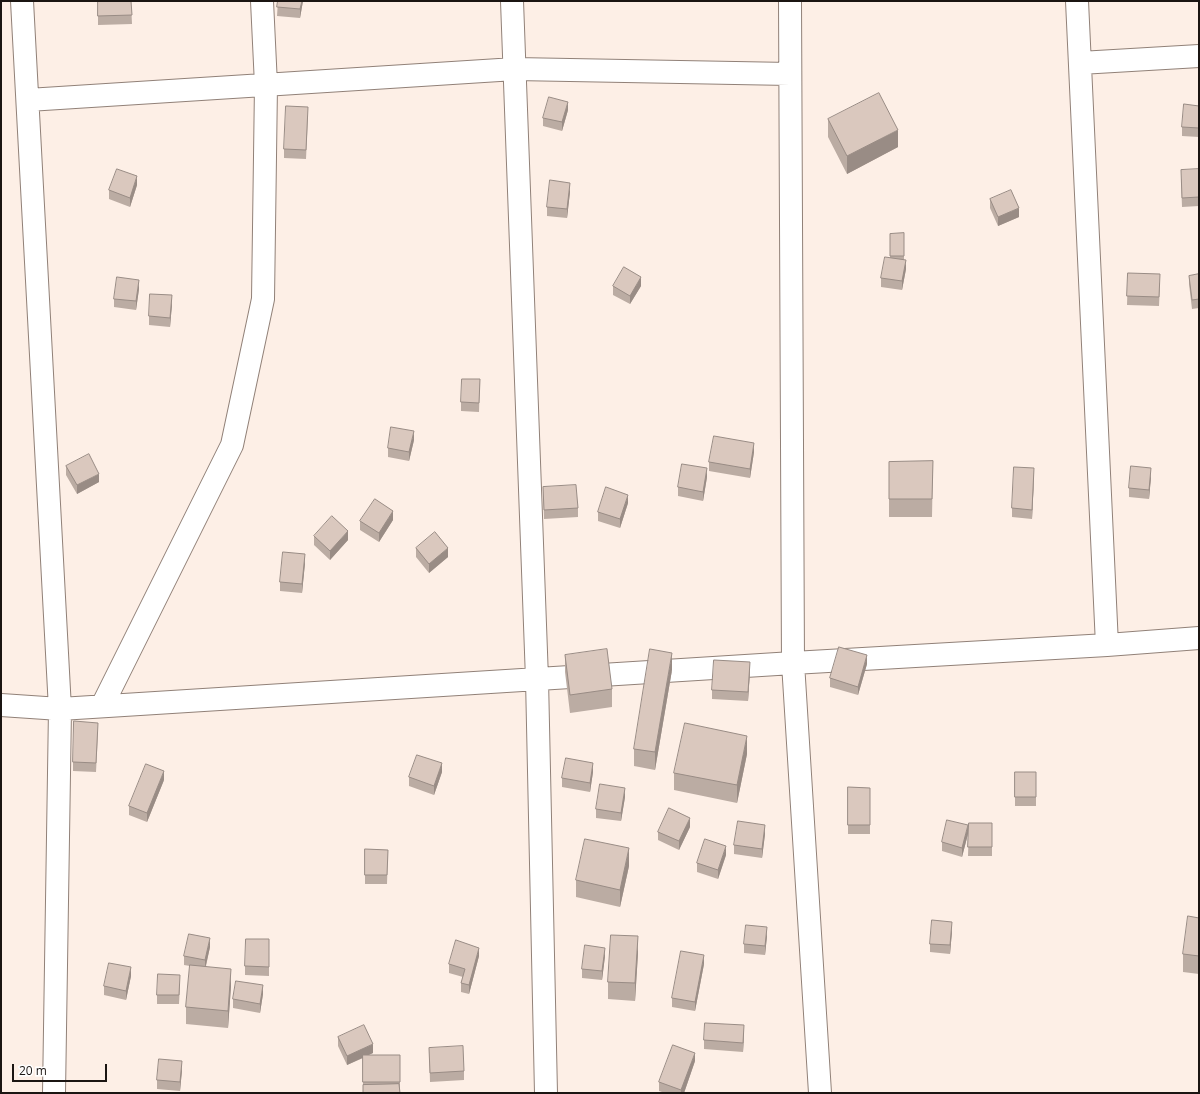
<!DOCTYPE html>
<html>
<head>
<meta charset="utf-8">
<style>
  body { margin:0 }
  #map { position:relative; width:1200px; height:1094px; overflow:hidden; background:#fdefe6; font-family:"Open Sans",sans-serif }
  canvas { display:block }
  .frame { position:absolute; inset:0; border:2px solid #1b1512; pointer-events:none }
  .scale { position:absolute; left:12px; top:1064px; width:95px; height:18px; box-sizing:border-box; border:2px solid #1b1512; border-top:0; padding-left:5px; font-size:12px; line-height:14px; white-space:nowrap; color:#1b1512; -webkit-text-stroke:3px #fff; paint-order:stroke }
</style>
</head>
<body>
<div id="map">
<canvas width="1200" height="1094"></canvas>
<div class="frame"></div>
<div class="scale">20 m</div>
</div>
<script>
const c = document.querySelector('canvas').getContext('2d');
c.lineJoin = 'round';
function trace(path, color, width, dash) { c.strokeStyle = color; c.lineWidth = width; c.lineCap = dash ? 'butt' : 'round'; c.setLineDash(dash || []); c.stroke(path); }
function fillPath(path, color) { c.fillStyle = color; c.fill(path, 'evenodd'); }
const minor = new Path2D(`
  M 22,1 L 60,709 L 54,1093
  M 512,1 L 537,679 L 546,1093
  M 790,1 L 793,663 L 820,1093
  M 1077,1 L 1107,645
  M 1080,63 L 1199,56
  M 28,100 L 515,69 L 790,74
  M 1,705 L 60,709 L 793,663 L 1107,645 L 1199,638
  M 102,706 L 232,445 L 263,299 L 266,85 L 262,1`);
const wall = new Path2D(`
  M 98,1 L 131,1 L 132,24 L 98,25 Z
  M 278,1 L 303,1 L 300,18 L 277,16 Z
  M 1199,106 L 1199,137 L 1182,136 L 1182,127 Z
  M 568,110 L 562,131 L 543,126 L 543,118 Z
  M 308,115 L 306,159 L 284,158 L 284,149 Z
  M 828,119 L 898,147 L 847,174 L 828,137 Z
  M 1199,169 L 1199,206 L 1182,207 L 1181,179 Z
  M 137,185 L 130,207 L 109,199 L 109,190 Z
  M 570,192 L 567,218 L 547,216 L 547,207 Z
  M 990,199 L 1019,217 L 998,226 L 990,208 Z
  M 904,233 L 904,260 L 906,269 L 902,290 L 881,287 L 881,278 L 890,258 L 890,234 Z
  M 1128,273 L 1160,283 L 1159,306 L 1127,305 Z
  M 1199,274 L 1199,308 L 1192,309 L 1189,284 L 1189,276 Z
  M 613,286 L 641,286 L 630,304 L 613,295 Z
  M 139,289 L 136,310 L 114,307 L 114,299 Z
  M 172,304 L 170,327 L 149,325 L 149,316 Z
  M 480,379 L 479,412 L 461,411 L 461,402 Z
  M 414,440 L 409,461 L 388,457 L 388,448 Z
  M 754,452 L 750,478 L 709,471 L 709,462 Z
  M 933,461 L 932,517 L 889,517 L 889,462 Z
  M 66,466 L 99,482 L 77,494 L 66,475 Z
  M 707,477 L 703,501 L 678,496 L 678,487 Z
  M 1034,477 L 1032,519 L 1012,517 L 1012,508 Z
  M 1151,477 L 1149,499 L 1129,497 L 1129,488 Z
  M 543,487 L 578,508 L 578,517 L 544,519 Z
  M 628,503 L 620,528 L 598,521 L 598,512 Z
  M 393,520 L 379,542 L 360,530 L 360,521 Z
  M 314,536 L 348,540 L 330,560 L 314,545 Z
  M 416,548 L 448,557 L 429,573 L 416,557 Z
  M 305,563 L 302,593 L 280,591 L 280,582 Z
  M 565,655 L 612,689 L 612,707 L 570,713 L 565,672 Z
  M 867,664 L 858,695 L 830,687 L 830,678 Z
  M 672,670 L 655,770 L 634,766 L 634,749 Z
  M 750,671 L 748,701 L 712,699 L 712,690 Z
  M 98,732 L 96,772 L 73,771 L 73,762 Z
  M 747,754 L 737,803 L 674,790 L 674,773 Z
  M 442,772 L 434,795 L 409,786 L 409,777 Z
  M 593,772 L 590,792 L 562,787 L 562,778 Z
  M 1015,772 L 1036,772 L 1036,806 L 1015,806 Z
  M 164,780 L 147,822 L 129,815 L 129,806 Z
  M 848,787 L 870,788 L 870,834 L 848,834 Z
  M 625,797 L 621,821 L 596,818 L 596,809 Z
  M 969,823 L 992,823 L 992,856 L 968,856 Z
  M 690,827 L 679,850 L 658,840 L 658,832 Z
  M 765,834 L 762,858 L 734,854 L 734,845 Z
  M 968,834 L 962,857 L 942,851 L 942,842 Z
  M 365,849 L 388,850 L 387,884 L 365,884 Z
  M 726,855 L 718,879 L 697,872 L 697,863 Z
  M 629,866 L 620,907 L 576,897 L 576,880 Z
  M 1199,918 L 1199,974 L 1183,972 L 1183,954 Z
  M 952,931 L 950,954 L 930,952 L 930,944 Z
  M 767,936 L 765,955 L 744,953 L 744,944 Z
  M 269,939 L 269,976 L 245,975 L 245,966 Z
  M 210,947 L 206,966 L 231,986 L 228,1028 L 186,1024 L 186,1007 L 190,966 L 184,965 L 184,956 Z
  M 638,953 L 635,1001 L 608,999 L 608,982 Z
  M 479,956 L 469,994 L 461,992 L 461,983 L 463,977 L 449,973 L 449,964 Z
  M 605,956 L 602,980 L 582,978 L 582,969 Z
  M 704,964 L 695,1011 L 672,1007 L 672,998 Z
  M 131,976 L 126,1000 L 104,995 L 104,986 Z
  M 180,984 L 179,1004 L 157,1004 L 157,995 Z
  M 263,994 L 260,1013 L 233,1008 L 233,999 Z
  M 744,1034 L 743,1052 L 704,1049 L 704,1040 Z
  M 338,1037 L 373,1053 L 368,1055 L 400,1055 L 400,1093 L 363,1093 L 363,1058 L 347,1065 L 338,1046 Z
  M 429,1048 L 464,1071 L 464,1080 L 430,1082 Z
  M 695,1061 L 684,1093 L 665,1093 L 659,1091 L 659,1082 Z
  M 182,1070 L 180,1091 L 157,1089 L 157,1080 Z`);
const shadedWall = new Path2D(`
  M 302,1 L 303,1 L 300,18 L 300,9 Z
  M 568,102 L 568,110 L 562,131 L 562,122 Z
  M 898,130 L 898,147 L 847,174 L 847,156 Z
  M 137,176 L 137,185 L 130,207 L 130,198 Z
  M 570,183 L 570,192 L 567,218 L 567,209 Z
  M 1019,208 L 1019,217 L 998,226 L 998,217 Z
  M 906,260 L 906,269 L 902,290 L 902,281 Z
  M 641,277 L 641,286 L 630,304 L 630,296 Z
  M 139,280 L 139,289 L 136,310 L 136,301 Z
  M 172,295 L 172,304 L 170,327 L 170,318 Z
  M 414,431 L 414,440 L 409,461 L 409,452 Z
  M 754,443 L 754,452 L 750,478 L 750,469 Z
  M 707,468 L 707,477 L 703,501 L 703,492 Z
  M 1034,468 L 1034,477 L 1032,519 L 1032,510 Z
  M 1151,468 L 1151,477 L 1149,499 L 1149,490 Z
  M 99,474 L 99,482 L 77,494 L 77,485 Z
  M 628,495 L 628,503 L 620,528 L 620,519 Z
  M 393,511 L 393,520 L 379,542 L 379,533 Z
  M 348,531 L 348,540 L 330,560 L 330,551 Z
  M 448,548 L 448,557 L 429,573 L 429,564 Z
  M 305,554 L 305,563 L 302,593 L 302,584 Z
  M 672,653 L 672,670 L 655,770 L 655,752 Z
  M 867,655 L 867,664 L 858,695 L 858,687 Z
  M 750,662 L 750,671 L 748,701 L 748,692 Z
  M 747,736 L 747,754 L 737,803 L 737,785 Z
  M 442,763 L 442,772 L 434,795 L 434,786 Z
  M 593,763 L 593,772 L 590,792 L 590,783 Z
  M 164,771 L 164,780 L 147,822 L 147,813 Z
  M 625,788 L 625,797 L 621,821 L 621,813 Z
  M 690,818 L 690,827 L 679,850 L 679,841 Z
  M 765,825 L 765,834 L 762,858 L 762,849 Z
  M 968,825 L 968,834 L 962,857 L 962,848 Z
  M 726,846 L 726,855 L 718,879 L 718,870 Z
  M 629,848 L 629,866 L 620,907 L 620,890 Z
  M 952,922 L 952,931 L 950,954 L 950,945 Z
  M 767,927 L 767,936 L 765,955 L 765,946 Z
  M 638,936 L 638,953 L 635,1001 L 635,983 Z
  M 210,938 L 210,947 L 205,969 L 205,960 Z
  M 479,948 L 479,956 L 469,994 L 469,985 Z
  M 605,948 L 605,956 L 602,980 L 602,971 Z
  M 704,955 L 704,964 L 695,1011 L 695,1002 Z
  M 131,967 L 131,976 L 126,1000 L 126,991 Z
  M 231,969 L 231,986 L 228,1028 L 228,1011 Z
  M 263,985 L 263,994 L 260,1013 L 260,1004 Z
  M 744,1025 L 744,1034 L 743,1052 L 743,1043 Z
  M 373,1044 L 373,1053 L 347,1065 L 347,1056 Z
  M 695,1053 L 695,1061 L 684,1093 L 681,1093 L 681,1090 Z
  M 182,1061 L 182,1070 L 180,1091 L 180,1082 Z`);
const building = new Path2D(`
  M 98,1 L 131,1 L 132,15 L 98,16 Z
  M 278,1 L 302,1 L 300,9 L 277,7 Z
  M 879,93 L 898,130 L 847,156 L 828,119 Z
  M 549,97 L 568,102 L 562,122 L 543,118 Z
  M 1184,104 L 1199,106 L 1199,128 L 1182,127 Z
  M 286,106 L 308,107 L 306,150 L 284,149 Z
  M 117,169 L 137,176 L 130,198 L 109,190 Z
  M 1199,169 L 1199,197 L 1182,198 L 1181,170 Z
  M 550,180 L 570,183 L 567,209 L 547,207 Z
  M 1011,190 L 1019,208 L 998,217 L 990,199 Z
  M 904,233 L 904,256 L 890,256 L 890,234 Z
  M 885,257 L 906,260 L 902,281 L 881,278 Z
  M 624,267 L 641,277 L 630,296 L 613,286 Z
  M 1128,273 L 1160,274 L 1159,297 L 1127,296 Z
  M 1199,274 L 1199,299 L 1192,300 L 1189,276 Z
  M 117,277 L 139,280 L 136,301 L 114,299 Z
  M 150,294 L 172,295 L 170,318 L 149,316 Z
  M 462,379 L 480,379 L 479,403 L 461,402 Z
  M 391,427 L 414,431 L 409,452 L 388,448 Z
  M 714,436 L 754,443 L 750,469 L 709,462 Z
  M 89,454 L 99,474 L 77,485 L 66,466 Z
  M 933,461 L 932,499 L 889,499 L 889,462 Z
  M 682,464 L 707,468 L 703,492 L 678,487 Z
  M 1131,466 L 1151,468 L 1149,490 L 1129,488 Z
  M 1014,467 L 1034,468 L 1032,510 L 1012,508 Z
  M 576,485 L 578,508 L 544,510 L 543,487 Z
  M 606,487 L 628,495 L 620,519 L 598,512 Z
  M 375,499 L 393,511 L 379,533 L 360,521 Z
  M 332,516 L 348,531 L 330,551 L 314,536 Z
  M 435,532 L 448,548 L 429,564 L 416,548 Z
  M 283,552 L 305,554 L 302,584 L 280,582 Z
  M 839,647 L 867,655 L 858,687 L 830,678 Z
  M 607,649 L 612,689 L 570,695 L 565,655 Z
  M 650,649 L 672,653 L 655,752 L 634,749 Z
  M 714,660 L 750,662 L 748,692 L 712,690 Z
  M 74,721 L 98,723 L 96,763 L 73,762 Z
  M 685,723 L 747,736 L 737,785 L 674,773 Z
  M 417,755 L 442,763 L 434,786 L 409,777 Z
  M 566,758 L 593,763 L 590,783 L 562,778 Z
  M 146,764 L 164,771 L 147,813 L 129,806 Z
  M 1015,772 L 1036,772 L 1036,797 L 1015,797 Z
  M 600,784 L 625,788 L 621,813 L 596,809 Z
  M 848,787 L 870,788 L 870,825 L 848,825 Z
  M 669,808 L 690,818 L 679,841 L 658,832 Z
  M 947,820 L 968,825 L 962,848 L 942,842 Z
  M 738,821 L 765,825 L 762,849 L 734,845 Z
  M 969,823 L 992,823 L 992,847 L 968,847 Z
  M 585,839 L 629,848 L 620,890 L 576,880 Z
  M 705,839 L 726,846 L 718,870 L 697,863 Z
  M 365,849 L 388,850 L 387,875 L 365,875 Z
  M 1188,916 L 1199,918 L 1199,956 L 1183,954 Z
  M 932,920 L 952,922 L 950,945 L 930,944 Z
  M 746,925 L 767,927 L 765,946 L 744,944 Z
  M 189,934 L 210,938 L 205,960 L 184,956 Z
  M 611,935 L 638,936 L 635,983 L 608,982 Z
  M 246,939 L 269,939 L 269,967 L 245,966 Z
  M 456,940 L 479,948 L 469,985 L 461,983 L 465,969 L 449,964 Z
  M 585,945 L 605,948 L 602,971 L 582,969 Z
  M 681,951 L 704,955 L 695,1002 L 672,998 Z
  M 109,963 L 131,967 L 126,991 L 104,986 Z
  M 190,965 L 231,969 L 228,1011 L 186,1007 Z
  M 158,974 L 180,975 L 179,995 L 157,995 Z
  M 236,981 L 263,985 L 260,1004 L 233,999 Z
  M 705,1023 L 744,1025 L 743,1043 L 704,1040 Z
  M 364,1025 L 373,1044 L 347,1056 L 338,1037 Z
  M 673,1045 L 695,1053 L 681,1090 L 659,1082 Z
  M 463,1046 L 464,1071 L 430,1073 L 429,1048 Z
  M 363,1055 L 400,1055 L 400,1082 L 363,1082 Z
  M 159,1059 L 182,1061 L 180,1082 L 157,1080 Z
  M 399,1084 L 400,1093 L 363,1093 L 363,1085 Z`);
trace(minor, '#918178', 24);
trace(minor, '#fff', 22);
fillPath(wall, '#bbaca3');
fillPath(shadedWall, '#998c85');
fillPath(building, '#dac8be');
trace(building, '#998c85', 1);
</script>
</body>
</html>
